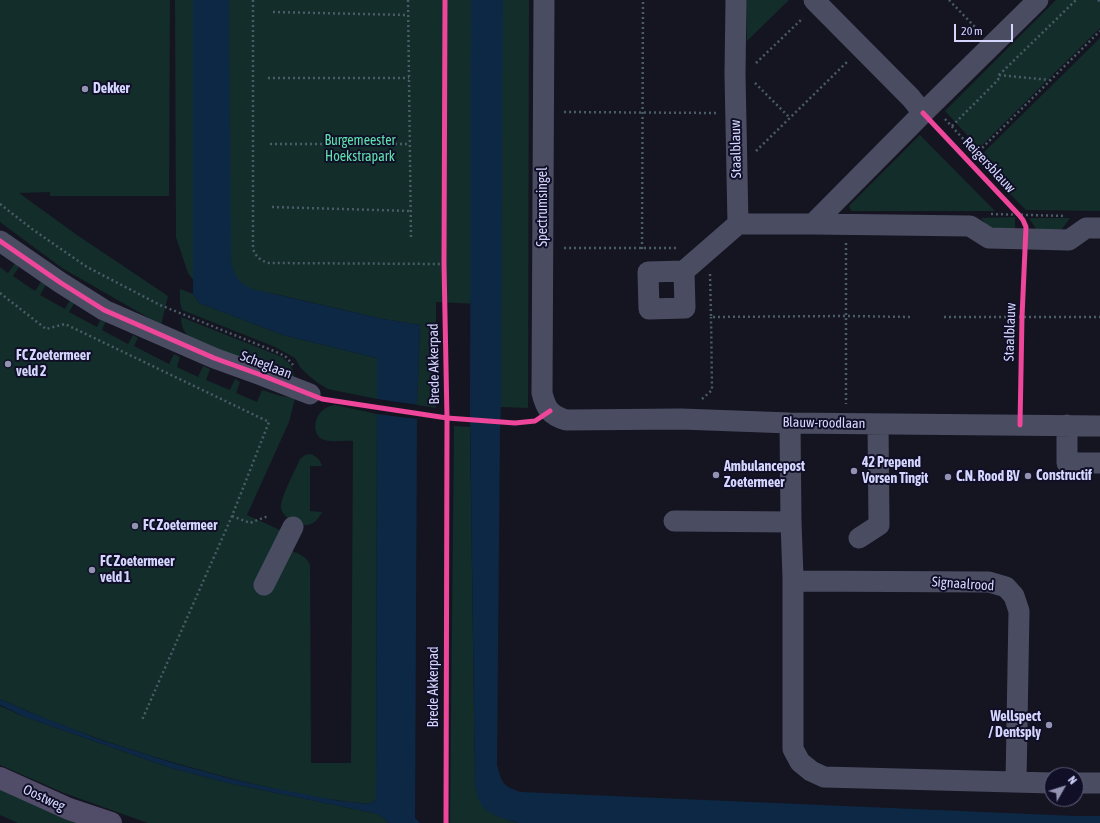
<!DOCTYPE html>
<html>
<head>
<meta charset="utf-8">
<style>
  body { margin:0 }
  #map { position:relative; width:1100px; height:823px; overflow:hidden; background:#151521; font-family:"Asap Condensed",sans-serif }
  canvas { display:block }
  .north { position:absolute; left:1044px; top:767px; width:40px; height:40px; box-sizing:border-box; background:#100f27; border:1px solid #5f5f7d; border-radius:50%; rotate:51deg; font-size:11px; font-weight:700; line-height:16px; text-align:center; color:#d5d6ff }
  .north::after { content:''; display:block; margin:auto; width:14px; height:18px; background:#9292b1; clip-path:polygon(50% 0,100% 100%,50% 72%,0 100%) }
  .scale { position:absolute; left:954px; top:24px; width:59px; height:18px; box-sizing:border-box; border:2px solid #d5d6ff; border-top:0; padding-left:5px; font-size:12px; line-height:14px; white-space:nowrap; color:#d5d6ff; -webkit-text-stroke:3px #100f27; paint-order:stroke }
</style>
</head>
<body>
<div id="map">
<canvas width="1100" height="823"></canvas>
<div class="north">N</div>
<div class="scale">20 m</div>
</div>
<script>
const c = document.querySelector('canvas').getContext('2d');
c.lineJoin = 'round';
function fillPath(path, color) { c.fillStyle = color; c.fill(path, 'evenodd'); }
function trace(path, color, width, dash) { c.strokeStyle = color; c.lineWidth = width; c.lineCap = dash ? 'butt' : 'round'; c.setLineDash(dash || []); c.stroke(path); }
function label(font, color, halo, rows, align = 'center') {
  c.font = font + ' "Asap Condensed",sans-serif'; c.lineWidth = 4; c.setLineDash([]); c.textBaseline = 'middle'; c.strokeStyle = halo; c.fillStyle = color; for (const [text, x, y, turn = 0] of rows) {
    c.save(); c.translate(x, y); c.rotate((+turn || 0) * Math.PI / 180); c.textAlign = isNaN(turn) ? turn : align; if (halo) c.strokeText(text, 0, 0); c.fillText(text, 0, 0); c.restore();
  }
}
const green = new Path2D(`
  M 0,0 L 170,0 L 169,196 L 50,196 L 50,192 L 19,193 L 77,235 L 168,296 L 161,325 L 62,268 L 0,222 Z
  M 175,0 L 529,0 L 528,408 L 501,407 L 501,305 L 436,302 L 436,408 L 417,405 L 420,325 L 383,319 L 275,294 L 200,289 L 188,273 L 176,237 Z
  M 746,0 L 789,0 L 747,41 Z
  M 1056,0 L 1100,0 L 1100,28 L 979,148 L 945,111 Z
  M 1100,38 L 1100,211 L 1026,210 L 976,160 Z
  M 920,135 L 995,211 L 851,211 L 849,206 Z
  M 1015,217 L 1015,228 L 989,229 L 981,218 Z
  M 1029,218 L 1070,218 L 1062,229 L 1036,229 Z
  M 15,263 L 19,267 L 13,276 L 35,291 L 41,282 L 46,285 L 40,295 L 65,309 L 70,300 L 75,302 L 69,312 L 97,327 L 101,318 L 106,321 L 102,330 L 128,344 L 133,335 L 138,338 L 134,346 L 169,364 L 174,354 L 180,357 L 177,367 L 198,377 L 203,366 L 210,369 L 206,380 L 230,390 L 235,379 L 240,382 L 236,393 L 257,402 L 262,390 L 281,396 L 295,398 L 289,422 L 247,515 L 293,536 L 287,549 C 296,553 306,555 310,565 L 311,763 L 351,763 L 353,441 C 345,440 328,443 322,439 C 311,433 315,416 323,410 C 327,407 330,406 335,405 L 377,414 L 376,799 L 370,804 C 312,799 254,785 197,769 C 130,751 64,728 0,699 L 0,267 L 8,273 Z
  M 180,289 L 193,294 L 199,303 L 283,335 L 377,358 L 377,399 L 328,389 L 318,383 L 308,375 L 300,367 L 295,358 L 275,347 L 182,310 L 180,302 Z
  M 181,317 L 282,357 C 290,364 293,366 294,377 L 253,363 L 191,339 C 184,332 181,327 181,317 Z
  M 454,426 L 470,427 L 475,785 L 510,821 L 519,823 L 450,823 Z
  M 311,454 C 317,457 320,459 322,466 L 310,466 L 310,511 L 322,512 C 319,518 314,525 306,525 C 296,525 283,518 281,508 C 280,498 296,469 300,459 L 305,455 Z
  M 0,706 L 25,717 L 171,768 L 228,783 L 378,814 L 389,823 L 148,823 L 142,821 L 64,793 L 0,765 Z
  M 0,788 L 83,823 L 18,823 L 0,815 Z`);
const water = new Path2D(`
  M 193,0 L 229,0 L 231,261 C 235,277 237,281 252,289 L 383,319 L 420,325 L 417,405 L 377,399 L 377,358 L 283,335 L 199,303 L 193,294 Z
  M 471,0 L 503,0 L 501,407 L 500,429 L 497,765 C 502,784 502,785 520,792 L 1076,816 L 1100,816 L 1100,823 L 519,823 C 509,820 491,816 484,808 C 478,802 477,793 475,785 L 470,411 Z
  M 377,414 L 417,419 L 415,818 L 420,823 L 389,823 L 378,814 L 228,783 L 171,768 L 25,717 L 0,705 L 0,699 L 27,711 L 98,739 L 173,763 L 228,778 L 267,787 L 340,801 L 370,804 L 376,799 Z`);
const pier = new Path2D(`
  M 375,399 L 419,405 L 417,407 L 377,401 Z
  M 378,412 L 418,417 L 419,419 L 376,413 Z`);
const path = new Path2D(`
  M 253,0 L 253,249 C 256,257 261,261 269,263 L 444,264
  M 408,0 L 411,239
  M 949,0 L 975,27
  M 1098,0 L 1100,2
  M 273,12 L 408,15
  M 756,63 L 803,18
  M 999,75 L 1050,80
  M 268,78 L 409,78
  M 755,83 L 790,118
  M 564,112 L 717,113
  M 945,119 L 977,154
  M 952,126 L 998,80 L 999,75 L 1076,0
  M 270,144 L 410,144
  M 756,151 L 847,62
  M 968,162 L 1100,31
  M 0,204 L 32,229 L 87,267 L 160,305 L 274,351 L 285,356 L 293,365
  M 272,207 L 411,211
  M 991,214 L 1066,216
  M 846,243 L 846,404
  M 564,248 L 679,248
  M 642,249 L 643,0
  M 710,274 L 711,317 L 845,316 L 913,317
  M 0,293 L 46,329 L 65,324 L 269,422 L 232,516 L 142,720
  M 944,317 L 1100,317
  M 702,399 L 712,390 L 711,317
  M 232,516 L 250,523 L 268,516`);
const minor = new Path2D(`
  M 544,0 L 542,393 C 546,409 550,415 566,420 L 681,419 L 790,423 L 1100,426
  M 736,0 L 735,74 L 738,224
  M 814,0 L 911,98 L 923,113
  M 738,224 L 813,224 L 970,226 L 989,238 L 1069,240 L 1086,228 L 1100,228
  M 813,224 L 923,113 L 1038,0
  M 0,241 L 61,283 L 104,310 L 214,358 L 261,375 L 310,394
  M 684,271 L 685,308 L 649,309 L 648,272 L 684,271 L 738,224
  M 790,423 L 791,522 L 793,577 L 793,749 L 800,762 L 811,771 L 824,777 L 1052,783
  M 1067,425 L 1067,463 L 1100,463
  M 674,521 L 791,522
  M 859,538 L 879,525 L 878,424
  M 793,581 L 989,582 L 1006,587 L 1014,596 L 1019,611 L 1016,782
  M 264,585 L 293,527
  M 1076,783 L 1100,783`);
const major = new Path2D(`
  M 0,778 L 69,809 L 111,823`);
const cycleway = new Path2D(`
  M 445,0 L 444,264 L 447,418 L 446,823
  M 923,113 L 1019,215 L 1023,220 L 1026,227 L 1022,317 L 1020,425
  M 0,241 L 61,283 L 104,310 L 214,358 L 261,375 L 322,399 L 447,418 L 515,423 L 535,421 L 550,411`);
const markers = [
  [85,89,4,"#9292b1"],
  [8,364,4,"#9292b1"],
  [854,471,4,"#9292b1"],
  [716,475,4,"#9292b1"],
  [1028,476,4,"#9292b1"],
  [948,477,4,"#9292b1"],
  [135,526,4,"#9292b1"],
  [92,570,4,"#9292b1"],
  [1049,725,4,"#9292b1"]
];
const poiNames = [
  ["Dekker",93,89],
  ["FC Zoetermeer",16,356],
  ["veld 2",16,372],
  ["42 Prepend",862,463],
  ["Vorsen Tingit",862,479],
  ["Ambulancepost",724,467],
  ["Zoetermeer",724,483],
  ["Constructif",1036,476],
  ["C.N. Rood BV",956,477],
  ["FC Zoetermeer",143,526],
  ["FC Zoetermeer",100,562],
  ["veld 1",100,578],
  ["Wellspect",1041,717,"right"],
  ["/ Dentsply",1041,733,"right"]
];
const parkNames = [
  ["Burgemeester",360,141],
  ["Hoekstrapark",360,157]
];
const streetNames = [
  ["Staalblauw",736,149,-91],
  ["Reigersblauw",989,165,47],
  ["Spectrumsingel",543,207,-90],
  ["Staalblauw",1010,332,-88],
  ["Brede Akkerpad",434,364,-91],
  ["Scheglaan",266,365,21],
  ["Blauw-roodlaan",824,423,1],
  ["Signaalrood",963,584,4],
  ["Brede Akkerpad",434,687,-90],
  ["Oostweg",44,798,25]
];
fillPath(green, '#122d2a');
fillPath(water, '#0d2845');
fillPath(pier, '#151521');
trace(path, '#4a5c67', 2.5, [2, 3]);
trace(minor, '#4a4c62', 21);
trace(major, '#514c68', 22);
trace(cycleway, '#ed469a', 5);
for (const [x, y, r, color] of markers) { const dot = new Path2D(); dot.arc(x, y, r, 0, 2 * Math.PI); c.fillStyle = color; c.fill(dot); trace(dot, '#100f27', 1.5); }
label('bold 14px', '#d5d6ff', '#100f27', poiNames, 'left');
label('14px', '#5fe1ae', '#100f27', parkNames);
label('14px', '#d5d6ff', '#100f27', streetNames);
</script>
</body>
</html>
